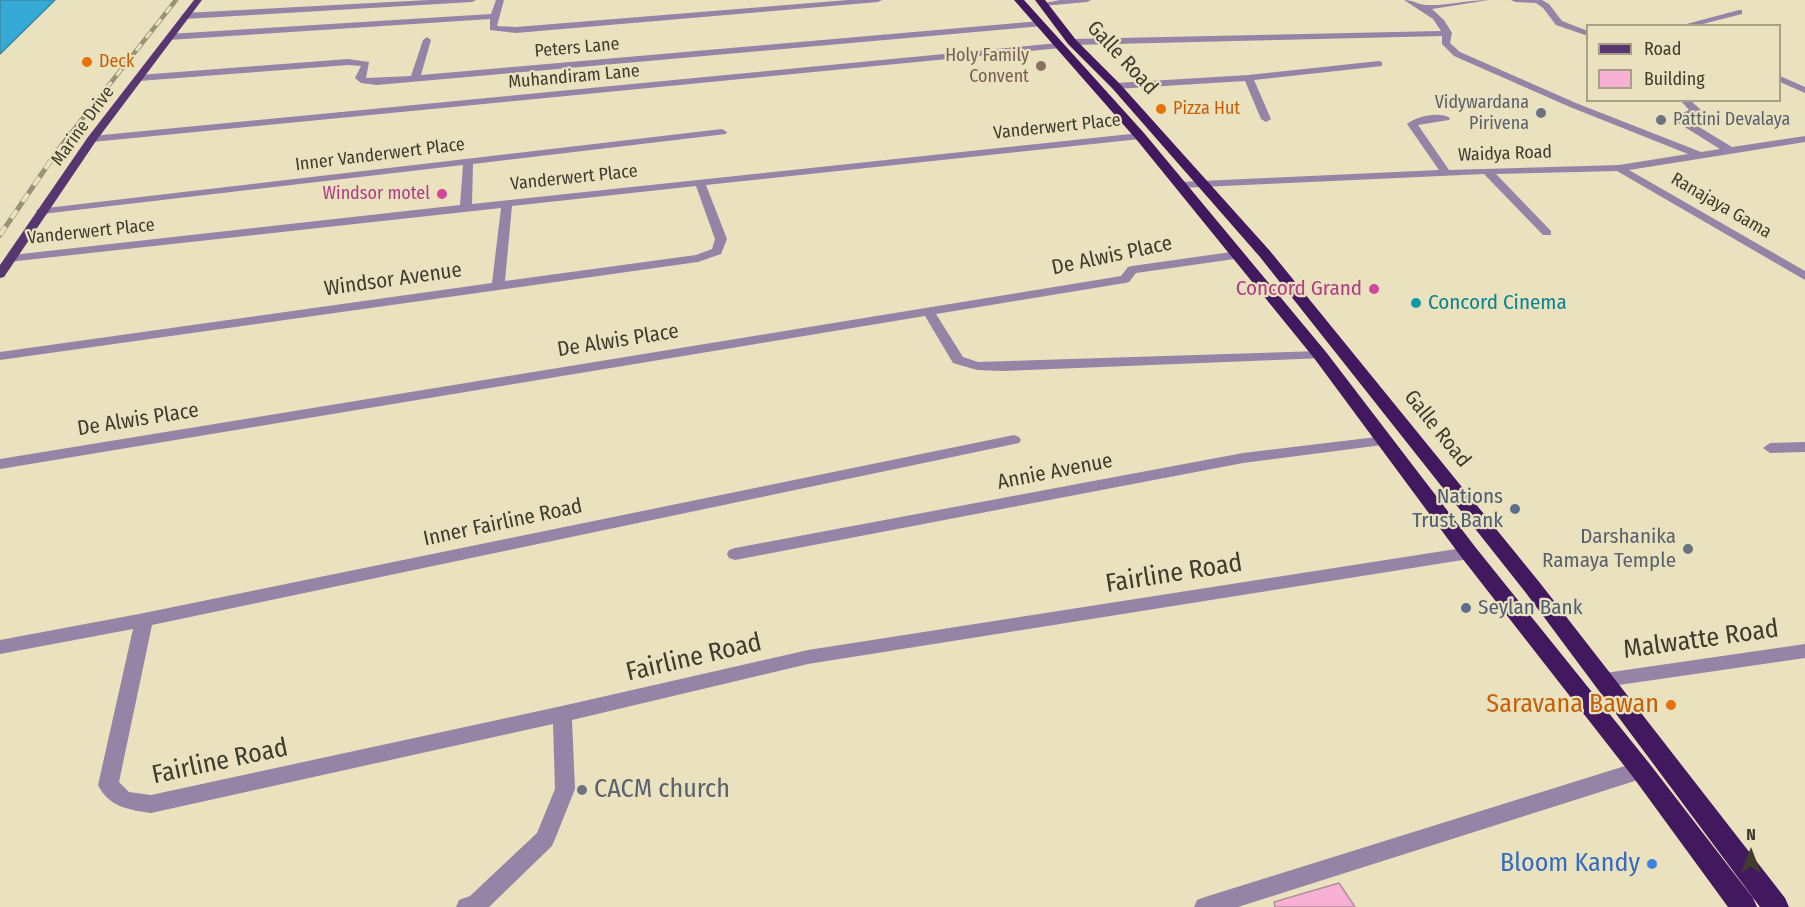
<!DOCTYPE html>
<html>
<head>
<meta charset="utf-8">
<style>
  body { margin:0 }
  #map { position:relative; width:1805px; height:907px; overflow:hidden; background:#eae2bf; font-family:"Fira Sans Condensed",sans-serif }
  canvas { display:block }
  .legend { position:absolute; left:1586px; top:24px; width:195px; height:78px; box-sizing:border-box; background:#eae2bf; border:2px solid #a6a085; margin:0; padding:8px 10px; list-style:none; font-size:18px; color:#403d2f }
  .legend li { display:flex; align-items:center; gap:12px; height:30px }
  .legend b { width:30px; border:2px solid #a6a085 }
  .north { position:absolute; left:1721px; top:823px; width:60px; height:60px; -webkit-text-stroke:4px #eae2bf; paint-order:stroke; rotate:0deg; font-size:16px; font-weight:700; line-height:24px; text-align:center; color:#403d2f }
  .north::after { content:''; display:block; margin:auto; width:21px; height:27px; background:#403d2f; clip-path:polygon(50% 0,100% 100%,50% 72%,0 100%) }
</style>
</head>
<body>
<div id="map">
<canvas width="1805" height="907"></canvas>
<ul class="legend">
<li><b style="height:8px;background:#583672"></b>Road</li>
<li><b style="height:16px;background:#f8b0d5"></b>Building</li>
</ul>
<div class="north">N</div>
</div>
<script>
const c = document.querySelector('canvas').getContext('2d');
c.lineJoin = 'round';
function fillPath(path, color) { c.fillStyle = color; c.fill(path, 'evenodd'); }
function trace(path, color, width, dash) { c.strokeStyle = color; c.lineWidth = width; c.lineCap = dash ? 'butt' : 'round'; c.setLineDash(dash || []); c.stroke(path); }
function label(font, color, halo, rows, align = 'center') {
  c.font = font + ' "Fira Sans Condensed",sans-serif'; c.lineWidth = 4.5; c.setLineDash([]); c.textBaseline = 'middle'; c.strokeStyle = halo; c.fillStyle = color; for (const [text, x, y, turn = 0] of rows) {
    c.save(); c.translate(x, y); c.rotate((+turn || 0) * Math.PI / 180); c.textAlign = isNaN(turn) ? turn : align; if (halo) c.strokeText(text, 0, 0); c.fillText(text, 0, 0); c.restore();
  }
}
const water = new Path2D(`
  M 0,0 L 55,0 L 0,54 Z`);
const building = new Path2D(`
  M 1339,883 L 1355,907 L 1275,907 L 1274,902 Z`);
const minor = new Path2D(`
  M 428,0 L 476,0 L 472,2 L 185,19 L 181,16 L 185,13 Z
  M 496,0 L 504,0 L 497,26 L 516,27 L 848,0 L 882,0 L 878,2 L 516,33 L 490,30 L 490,19 L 169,40 L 165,37 L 169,34 L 491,14 Z
  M 1060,0 L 1091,0 L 1087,2 L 1043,6 L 1039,4 Z
  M 1404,0 C 1413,0 1419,5 1427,5 C 1445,6 1469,0 1489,0 L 1432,9 L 1444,20 L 1452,33 L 1450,43 L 1460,52 L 1576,103 L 1701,152 L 1720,149 L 1675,121 L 1675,117 L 1689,110 L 1680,100 L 1690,100 L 1701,110 L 1686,119 L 1732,147 L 1805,136 L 1805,142 L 1629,170 L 1805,271 L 1805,280 L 1617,171 L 1496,174 L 1551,231 L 1551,235 L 1543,235 L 1484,174 L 1180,188 L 1175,185 L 1180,182 L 1439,170 L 1407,124 C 1416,116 1440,111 1450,118 L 1449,120 L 1418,125 L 1449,170 L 1619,165 L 1688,154 L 1570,107 L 1454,56 L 1442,44 L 1442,36 L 1072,45 L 1068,42 L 1072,39 L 1441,31 L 1433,19 Z
  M 1511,0 L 1542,0 L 1549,4 L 1562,21 L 1588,31 L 1588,36 L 1556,25 L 1543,8 L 1536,3 L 1515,2 Z
  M 1739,10 L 1742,10 L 1742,14 L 1695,26 L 1679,26 Z
  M 1040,21 L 1044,24 L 1043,26 L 377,85 L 361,83 L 355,78 L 361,66 L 348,65 L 139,81 L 134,78 L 139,75 L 348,59 L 369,62 L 366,78 L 411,76 L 423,40 L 427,37 L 431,40 L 421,75 Z
  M 1058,43 L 1062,46 L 1061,48 L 92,142 L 87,139 L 92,136 Z
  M 1379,61 L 1382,62 L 1382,66 L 1254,80 L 1271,119 L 1266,122 L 1261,119 L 1245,81 L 1116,89 L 1111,86 L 1116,83 L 1248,75 Z
  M 1780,76 L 1805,87 L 1805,93 L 1780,82 Z
  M 722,129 L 727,132 L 726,134 L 473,164 L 472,204 L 1140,133 L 1145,136 L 1140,139 L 706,185 L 727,239 L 721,254 L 698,262 L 0,360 L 0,352 L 492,283 L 501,208 L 8,262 L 8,256 L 12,255 L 460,205 L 463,165 L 42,214 L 36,211 L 38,209 ZM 696,186 L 715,239 L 712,249 L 696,255 L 505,281 L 512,206 Z
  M 1238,251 L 1244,255 L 1242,258 L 1136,273 L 1129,282 L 1125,283 L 936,314 L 963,357 L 978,362 L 1320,351 L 1327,355 L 1325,358 L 1003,371 L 977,370 L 953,363 L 925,316 L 0,469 L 0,459 L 1091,281 L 1121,276 L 1128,267 L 1132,266 Z
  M 1014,435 L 1019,437 L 1021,440 L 1019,443 L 152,625 L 119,782 L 129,792 L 151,795 L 562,706 L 808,650 L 1469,547 L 1475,549 L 1477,553 L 1475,557 L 1469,559 L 808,664 L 572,720 L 575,789 L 555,839 L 552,846 L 489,907 L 456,907 L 459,900 L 470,896 L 537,833 L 555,789 L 553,724 L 151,813 C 129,810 109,807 98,785 L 133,629 L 0,654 L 0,640 L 144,613 Z
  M 1385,436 L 1390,438 L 1392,441 L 1390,444 L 1243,463 L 735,560 L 729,558 L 727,554 L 729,550 L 735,548 L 1243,453 Z
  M 1805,442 L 1805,452 L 1770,453 L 1763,448 L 1770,443 Z
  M 1805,644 L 1805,658 L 1605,687 L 1598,685 L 1596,680 L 1598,675 L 1605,673 Z
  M 1641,761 L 1648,764 L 1651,770 L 1648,776 L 1641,779 L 1238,907 L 1194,907 L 1197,900 L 1205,897 Z`);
const major = new Path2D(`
  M 194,0 L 202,0 L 96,141 L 4,277 L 0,278 L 0,265 L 88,137 Z`);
const highway = new Path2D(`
  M 1014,0 L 1024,0 L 1144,133 L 1326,352 L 1476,548 L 1649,763 L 1753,898 L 1757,907 L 1728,907 L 1633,777 L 1462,558 L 1314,358 L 1136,139 Z
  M 1035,0 L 1045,0 L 1076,40 L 1120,84 L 1270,251 L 1540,583 L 1785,898 L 1789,907 L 1760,907 L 1526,593 L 1260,257 L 1112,88 L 1068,44 Z`);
const railFar1 = new Path2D(`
  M 57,151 L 176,0`);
const rail = new Path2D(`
  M 0,235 L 58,150`);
const markers = [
  [87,62,6,"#e8710a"],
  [1041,66,6,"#8d6e63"],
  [1161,109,6,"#e8710a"],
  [1541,113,6,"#6b7280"],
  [1661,120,6,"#6b7280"],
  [442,194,6,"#d1479c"],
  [1374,289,6,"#d1479c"],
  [1416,303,6,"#0f9aa8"],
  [1515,509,6,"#5c6f8a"],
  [1688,549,6,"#6b7280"],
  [1466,608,6,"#5c6f8a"],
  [1671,705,6,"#e8710a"],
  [582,790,6,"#6b7280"],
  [1652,864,6,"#3f7fe0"]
];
const farStreetnames = [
  ["Peters Lane",577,48,-5],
  ["Muhandiram Lane",574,77,-5],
  ["Marine Drive",83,126,-54],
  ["Vanderwert Place",1057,127,-6],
  ["Waidya Road",1505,154,-2],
  ["Inner Vanderwert Place",380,155,-7],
  ["Vanderwert Place",574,178,-6],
  ["Ranajaya Gama",1721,206,30],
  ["Vanderwert Place",91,232,-6]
];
const farEducationnames = [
  ["Holy Family",1029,56],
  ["Convent",1029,77]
];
const farFoodnames = [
  ["Deck",99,62],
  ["Pizza Hut",1173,109]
];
const farWorshipnames = [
  ["Vidywardana",1529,103],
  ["Pirivena",1529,124],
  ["Pattini Devalaya",1673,120,"left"]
];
const farHotelnames = [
  ["Windsor motel",430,194]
];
const streetNames = [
  ["Galle Road",1122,58,47],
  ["De Alwis Place",1112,256,-12],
  ["Windsor Avenue",393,280,-8],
  ["De Alwis Place",618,341,-9],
  ["De Alwis Place",138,420,-9],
  ["Galle Road",1437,429,51],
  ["Annie Avenue",1055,472,-11],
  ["Inner Fairline Road",503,523,-12]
];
const hotelNames = [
  ["Concord Grand",1362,289]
];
const cultureNames = [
  ["Concord Cinema",1428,303]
];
const serviceNames = [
  ["Nations",1503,497],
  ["Trust Bank",1503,521],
  ["Seylan Bank",1478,608,"left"]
];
const worshipNames = [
  ["Darshanika",1676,537],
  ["Ramaya Temple",1676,561]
];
const nearStreetnames = [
  ["Fairline Road",1174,574,-9],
  ["Malwatte Road",1701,640,-8],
  ["Fairline Road",694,658,-13],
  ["Fairline Road",220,762,-12]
];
const nearFoodnames = [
  ["Saravana Bawan",1659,705]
];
const nearWorshipnames = [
  ["CACM church",594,790]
];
const nearShopnames = [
  ["Bloom Kandy",1640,864]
];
fillPath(water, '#35aad7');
trace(water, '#3889a5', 1.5);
fillPath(building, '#f8b0d5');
trace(building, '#b08f9f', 1.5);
fillPath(minor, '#9584a6');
fillPath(major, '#583672');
fillPath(highway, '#42185e');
trace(railFar1, '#989279', 4.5);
trace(rail, '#989279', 5);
trace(railFar1, '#eae2bf', 3, [8]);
trace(rail, '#eae2bf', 4, [10]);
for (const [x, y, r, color] of markers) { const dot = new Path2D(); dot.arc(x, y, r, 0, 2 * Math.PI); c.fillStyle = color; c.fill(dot); trace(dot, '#eae2bf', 2); }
label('18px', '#403d2f', '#eae2bf', farStreetnames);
label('18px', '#785e54', '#eae2bf', farEducationnames, 'right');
label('18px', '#c56008', '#eae2bf', farFoodnames, 'left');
label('18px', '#5b616d', '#eae2bf', farWorshipnames, 'right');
label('18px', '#b23c85', '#eae2bf', farHotelnames, 'right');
label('21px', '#403d2f', '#eae2bf', streetNames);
label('21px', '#b23c85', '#eae2bf', hotelNames, 'right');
label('21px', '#0d838f', '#eae2bf', cultureNames, 'left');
label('21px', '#4e5e75', '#eae2bf', serviceNames, 'right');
label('21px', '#5b616d', '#eae2bf', worshipNames, 'right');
label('26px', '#403d2f', '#eae2bf', nearStreetnames);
label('26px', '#c56008', '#eae2bf', nearFoodnames, 'right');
label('26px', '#5b616d', '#eae2bf', nearWorshipnames, 'left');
label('26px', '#366cbe', '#eae2bf', nearShopnames, 'right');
</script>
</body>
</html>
